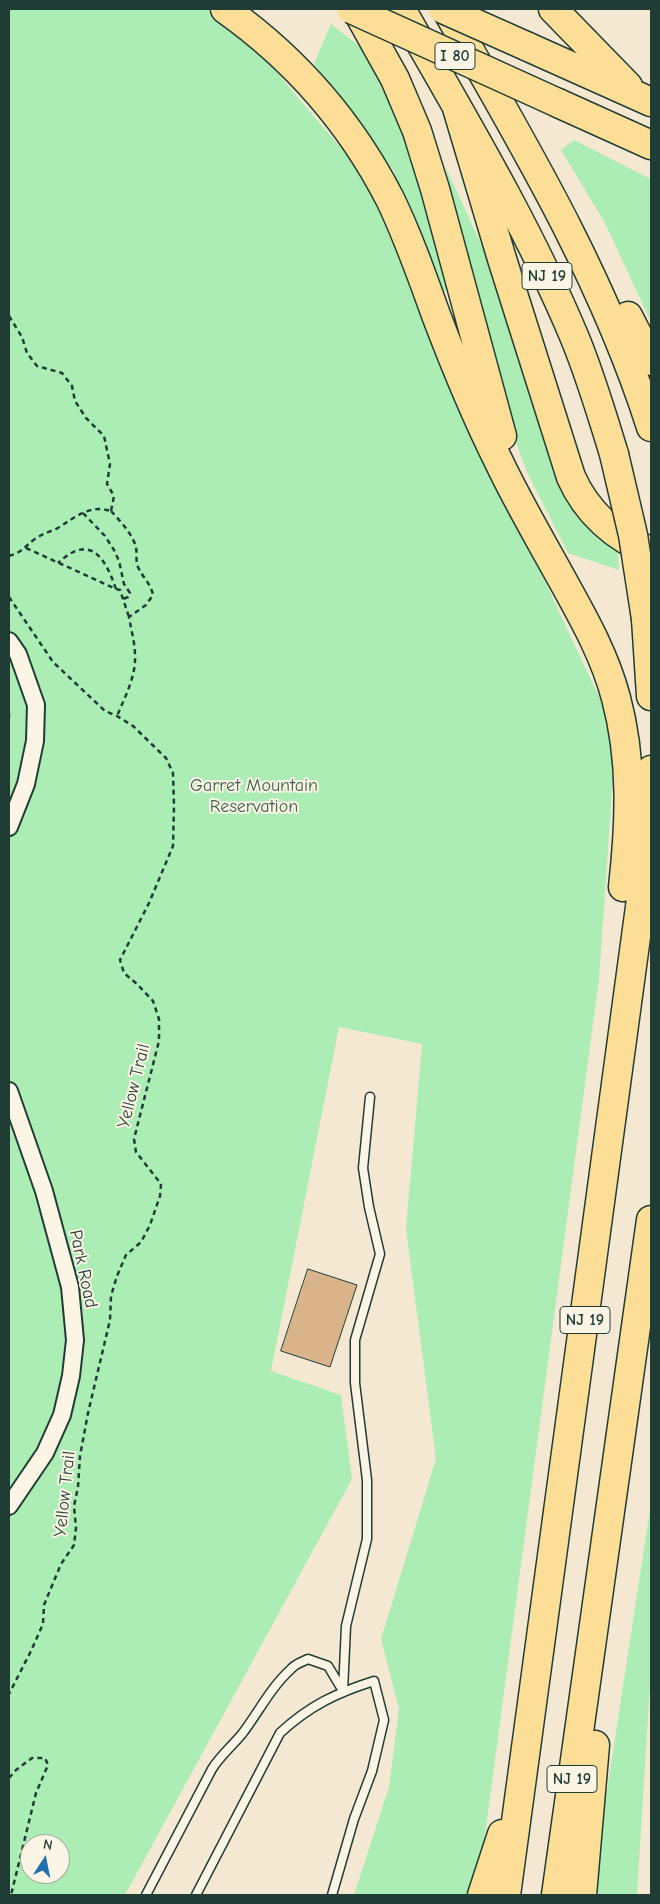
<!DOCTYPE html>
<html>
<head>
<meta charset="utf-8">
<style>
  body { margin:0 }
  #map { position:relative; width:660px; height:1904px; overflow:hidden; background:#f5e8d3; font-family:"Comic Neue",sans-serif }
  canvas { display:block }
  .frame { position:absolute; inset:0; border:10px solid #1f3d34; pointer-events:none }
  .north { position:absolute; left:20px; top:1834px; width:50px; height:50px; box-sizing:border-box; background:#fcf5e5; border:1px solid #a4ab9e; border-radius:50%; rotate:11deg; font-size:14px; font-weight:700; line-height:20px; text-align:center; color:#1f3d34 }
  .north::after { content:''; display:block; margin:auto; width:18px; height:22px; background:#1f6fb2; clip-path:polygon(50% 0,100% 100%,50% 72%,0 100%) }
</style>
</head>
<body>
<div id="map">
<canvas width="660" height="1904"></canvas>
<div class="frame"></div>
<div class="north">N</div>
</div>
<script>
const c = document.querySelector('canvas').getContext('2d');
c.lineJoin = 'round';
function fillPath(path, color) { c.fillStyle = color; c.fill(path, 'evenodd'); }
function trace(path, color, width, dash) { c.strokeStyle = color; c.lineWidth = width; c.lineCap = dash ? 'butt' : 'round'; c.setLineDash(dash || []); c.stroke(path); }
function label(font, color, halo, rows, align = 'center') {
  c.font = font + ' "Comic Neue",sans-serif'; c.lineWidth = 4; c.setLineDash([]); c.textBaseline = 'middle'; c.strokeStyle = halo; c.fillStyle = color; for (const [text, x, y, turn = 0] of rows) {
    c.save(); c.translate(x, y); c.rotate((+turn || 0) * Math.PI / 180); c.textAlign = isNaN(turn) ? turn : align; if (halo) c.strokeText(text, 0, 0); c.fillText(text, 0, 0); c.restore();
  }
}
const green = new Path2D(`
  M 9,9 L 206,9 L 241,30 L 383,198 L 457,394 L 616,733 L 599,979 L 477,1895 L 354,1895 L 389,1787 L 399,1709 L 381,1639 L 436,1459 L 406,1229 L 422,1044 L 339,1027 L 271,1371 L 341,1395 L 352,1479 L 125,1895 L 9,1895 ZM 30,1844 L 60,1844 L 60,1874 L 30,1874 Z
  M 331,24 L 367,52 L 405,122 L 449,287 L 442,294 L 393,170 L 314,64 Z
  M 574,140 L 651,179 L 651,322 L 605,223 L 561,150 Z
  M 446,168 L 493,270 L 573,503 L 617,538 L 619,570 L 568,553 L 527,472 L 504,410 L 452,202 Z
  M 651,1503 L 651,1669 L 637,1895 L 591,1895 Z`);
const building = new Path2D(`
  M 308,1269 L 357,1285 L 330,1367 L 281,1351 Z`);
const path = new Path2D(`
  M 9,316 L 22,337 L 27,353 L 37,366 L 62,373 L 72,386 L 75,401 L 86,418 L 104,436 L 110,464 L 107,484 L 114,496 L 111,511
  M 111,511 C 120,521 130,531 135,544 C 138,551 135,560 138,567 C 143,578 151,584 153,595 L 146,605 L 129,617 C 131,629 135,643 135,656 C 136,676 125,697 117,716
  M 83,513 L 105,536 L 114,550 L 119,561 L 124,584 L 130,593 L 128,597 L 123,599
  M 26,548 L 116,589 C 105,557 90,533 58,563
  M 9,556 C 23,552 25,546 35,539 C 42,534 49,532 56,529 C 75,518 88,504 111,511
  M 116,589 L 120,590 L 129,617
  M 9,597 L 53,662 L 105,711 L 117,716 L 133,726 L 166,758 L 173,773 L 174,806 L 173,846 L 149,903 L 120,960 L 124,973 L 137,984 L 153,1001 L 159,1019 L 159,1041 L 134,1139 L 136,1152 L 161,1184 L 160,1196 L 150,1225 L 141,1242 L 126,1255 L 117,1276 L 111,1296 L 110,1320 L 88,1413 L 80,1456 L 78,1487 L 74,1506 L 76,1528 L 74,1545 L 61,1564 L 44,1605 L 43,1624 L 31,1651 L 9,1694
  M 9,713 L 9,717
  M 9,1778 L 16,1770 L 32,1758 L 45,1758 L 48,1765 L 36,1793 L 11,1895`);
const service = new Path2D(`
  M 343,1691 L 346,1626 L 367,1539 L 367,1480 L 355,1383 L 355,1340 L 380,1254 L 369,1207 L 363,1168 L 370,1097
  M 146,1895 L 212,1769 C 220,1756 232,1746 242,1734 C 258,1713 271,1687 291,1669 C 295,1664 302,1662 308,1659 L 328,1666 L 343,1691
  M 196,1895 L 280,1733 C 309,1706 336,1693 374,1681 L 384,1720 L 372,1771 L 354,1819 L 332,1895`);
const minor = new Path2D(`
  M 9,641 L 18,654 L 36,705 L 35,741 L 26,784 L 9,827
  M 9,1091 L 44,1191 L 70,1287 L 75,1340 L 71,1376 L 62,1415 L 45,1453 L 9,1506`);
const motorway = new Path2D(`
  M 225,9 C 294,58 351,123 390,199 C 408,236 422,276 436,315 C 455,365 475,414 499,462 C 518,502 541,541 563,581 C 584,619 605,656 616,698 C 633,761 630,824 623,887
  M 356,9 L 395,79 L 417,131 L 435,189 L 502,436
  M 401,9 C 462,116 526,222 574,336 C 590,374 602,415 614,454
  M 446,9 C 524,145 603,277 651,427
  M 553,9 L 628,86
  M 526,46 L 651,102
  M 558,103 L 651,145
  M 457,108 L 502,259 L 571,477 C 586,511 615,539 651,551
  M 628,316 L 651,361
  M 646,619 L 651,696
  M 482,1895 L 502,1834
  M 506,1895 L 640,907 L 645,860 L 651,770
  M 556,1895 L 651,1220
  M 582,1895 L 595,1745`);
const motorwayBridge = new Path2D(`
  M 351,9 L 558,103
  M 443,9 L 526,46
  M 614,454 L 633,535 L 646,619`);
const shields = [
  [455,56,40],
  [547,276,50],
  [585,1320,50],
  [572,1779,50]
];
const shieldNames = [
  ["I 80",455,56],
  ["NJ 19",547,276],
  ["NJ 19",585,1320],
  ["NJ 19",572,1779]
];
const parkNames = [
  ["Garret Mountain",254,786],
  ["Reservation",254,807]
];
const streetNames = [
  ["Yellow Trail",134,1086,-76],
  ["Park Road",83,1269,78],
  ["Yellow Trail",65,1494,-84]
];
fillPath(green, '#acedb6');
fillPath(building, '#d9b38a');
trace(building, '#1f3d34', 1);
trace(service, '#1f3d34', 11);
trace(minor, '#1f3d34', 20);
trace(motorway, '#1f3d34', 31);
trace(path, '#1f3d34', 2.5, [5, 4]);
trace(service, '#fcf5e5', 8);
trace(minor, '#fcf5e5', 16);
trace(motorway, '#fdde96', 28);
trace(motorwayBridge, '#1f3d34', 31, []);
trace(motorwayBridge, '#fdde96', 28);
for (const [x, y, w] of shields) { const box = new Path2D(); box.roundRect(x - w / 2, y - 13.5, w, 27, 4); c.fillStyle = '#fcf5e5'; c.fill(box); trace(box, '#1f3d34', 1); }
label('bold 16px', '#1f3d34', null, shieldNames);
label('18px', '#3b604e', '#fcf5e5', parkNames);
label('18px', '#1f3d34', '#fcf5e5', streetNames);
</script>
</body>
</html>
